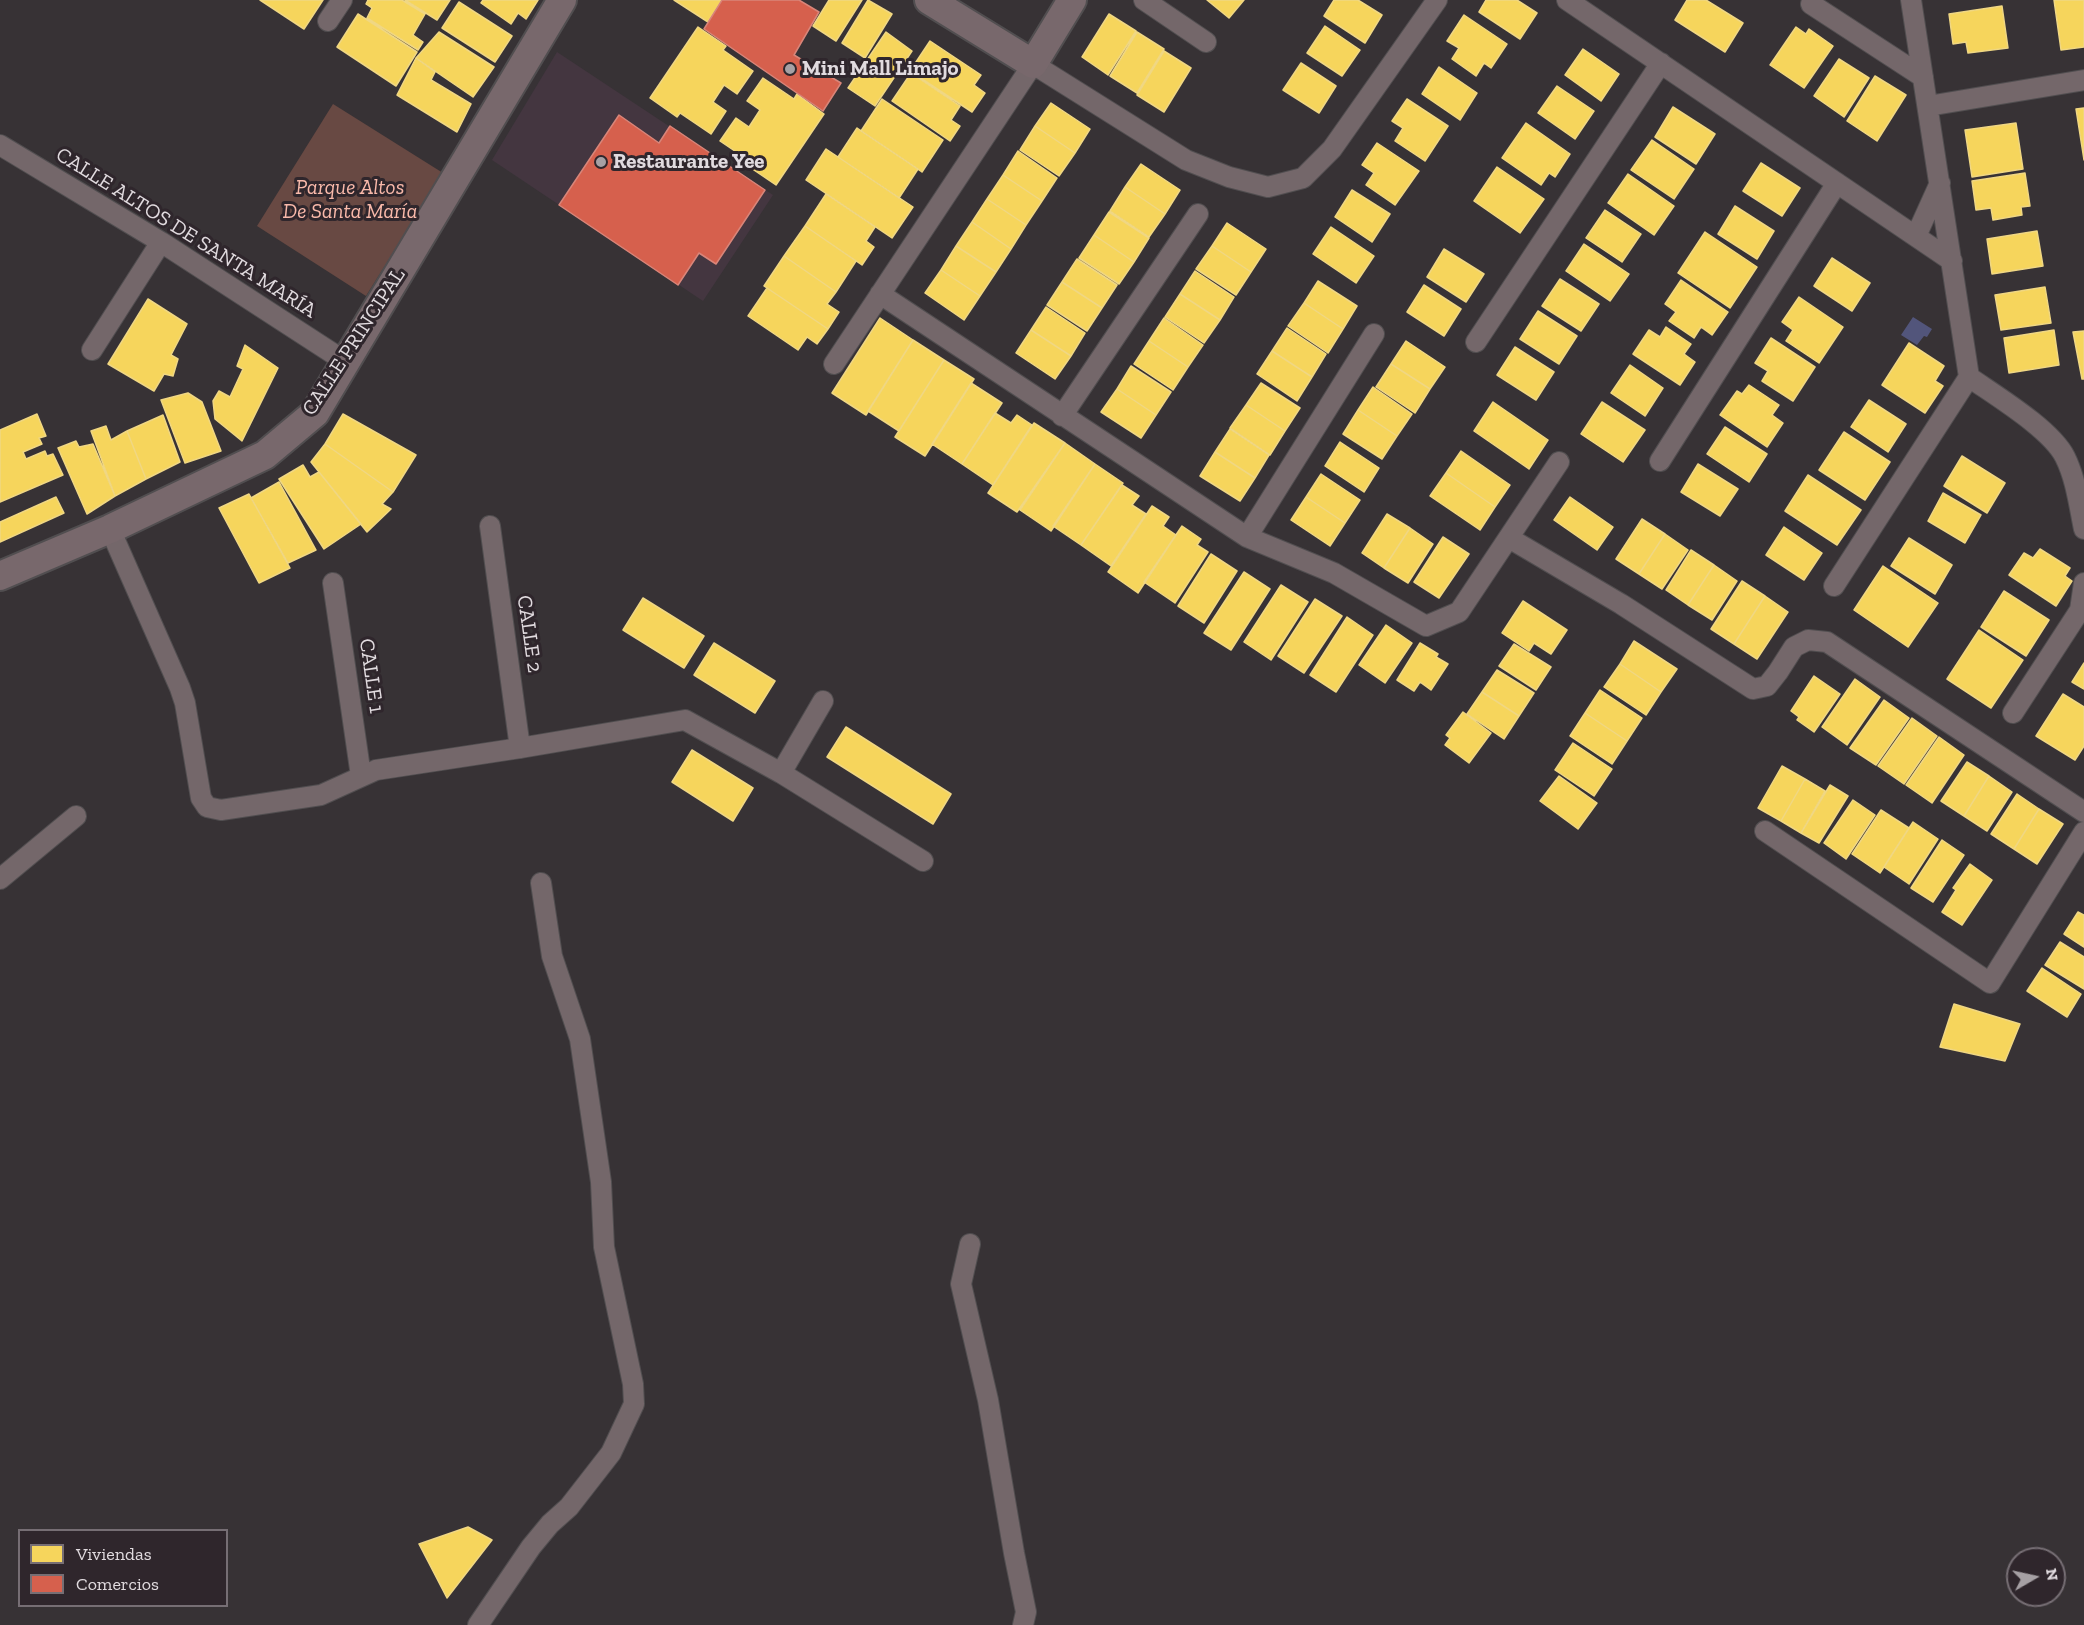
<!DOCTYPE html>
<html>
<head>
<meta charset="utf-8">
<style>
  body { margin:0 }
  #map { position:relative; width:2084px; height:1625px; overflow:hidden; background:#373235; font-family:"Zilla Slab",serif }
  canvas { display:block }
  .legend { position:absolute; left:18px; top:1529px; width:210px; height:78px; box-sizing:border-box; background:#2f262c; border:2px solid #766e74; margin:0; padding:8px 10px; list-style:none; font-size:18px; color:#e1dbdf }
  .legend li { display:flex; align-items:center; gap:12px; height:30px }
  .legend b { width:30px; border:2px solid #766e74 }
  .north { position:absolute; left:2006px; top:1547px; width:60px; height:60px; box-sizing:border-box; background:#2f262c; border:2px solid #766e74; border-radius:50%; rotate:81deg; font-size:16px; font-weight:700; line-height:24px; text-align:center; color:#e1dbdf }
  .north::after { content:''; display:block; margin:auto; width:21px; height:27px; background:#a6a0a4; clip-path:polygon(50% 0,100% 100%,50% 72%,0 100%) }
</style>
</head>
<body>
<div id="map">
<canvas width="2084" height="1625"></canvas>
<ul class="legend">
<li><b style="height:16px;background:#f6d55c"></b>Viviendas</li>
<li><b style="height:16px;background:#d6604d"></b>Comercios</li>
</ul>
<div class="north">N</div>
</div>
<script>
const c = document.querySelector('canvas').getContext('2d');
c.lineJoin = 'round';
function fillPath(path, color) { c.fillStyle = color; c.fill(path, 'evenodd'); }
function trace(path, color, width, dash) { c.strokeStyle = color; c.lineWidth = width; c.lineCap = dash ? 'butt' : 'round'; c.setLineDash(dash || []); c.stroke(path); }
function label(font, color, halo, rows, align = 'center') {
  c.font = font + ' "Zilla Slab",serif'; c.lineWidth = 6; c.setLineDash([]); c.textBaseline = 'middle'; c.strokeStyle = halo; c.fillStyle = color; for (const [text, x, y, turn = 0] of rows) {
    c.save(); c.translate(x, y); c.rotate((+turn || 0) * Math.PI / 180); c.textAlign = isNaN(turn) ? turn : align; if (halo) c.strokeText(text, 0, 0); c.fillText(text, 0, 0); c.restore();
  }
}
const built = new Path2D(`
  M 557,52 L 773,195 L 703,301 L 492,160 Z`);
const green = new Path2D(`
  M 333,104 L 443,173 L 366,296 L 257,226 Z`);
const water = new Path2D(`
  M 1913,317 L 1932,329 L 1927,337 L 1924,336 L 1917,345 L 1901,335 Z`);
const homes = new Path2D(`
  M 260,0 L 323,0 L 304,29 Z
  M 368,0 L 402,0 L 425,14 L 413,35 L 423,42 L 418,50 L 367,18 L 372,8 L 366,4 Z
  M 405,0 L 450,0 L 437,20 Z
  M 483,0 L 538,0 L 526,19 L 518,13 L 511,24 L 481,3 Z
  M 674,0 L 722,0 L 708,22 Z
  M 829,0 L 862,0 L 836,41 L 813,26 Z
  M 868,0 L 892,14 L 865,58 L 842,43 Z
  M 1207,0 L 1244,0 L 1229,18 Z
  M 1334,0 L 1358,0 L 1382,15 L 1365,43 L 1324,16 Z
  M 1486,0 L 1517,0 L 1537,13 L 1520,39 L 1479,12 Z
  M 1687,0 L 1706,0 L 1743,23 L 1725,52 L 1675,20 Z
  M 2054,0 L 2084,0 L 2084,47 L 2061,50 Z
  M 459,2 L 512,36 L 495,62 L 442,28 Z
  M 2002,6 L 2008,48 L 1968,53 L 1966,42 L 1953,44 L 1949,14 Z
  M 358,14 L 417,52 L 396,86 L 337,47 Z
  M 1109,14 L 1136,31 L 1108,75 L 1082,57 Z
  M 1464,15 L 1507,44 L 1491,68 L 1484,63 L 1476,76 L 1452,59 L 1459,48 L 1447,41 Z
  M 1325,26 L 1360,50 L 1342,76 L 1307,53 Z
  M 698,27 L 726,46 L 723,50 L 753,71 L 737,94 L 724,85 L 713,102 L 726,111 L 711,134 L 680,113 L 677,117 L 650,98 Z
  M 1796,27 L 1806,34 L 1809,29 L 1833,46 L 1804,88 L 1770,65 Z
  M 439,32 L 494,67 L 473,97 L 416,58 Z
  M 886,32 L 912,51 L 875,106 L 848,88 Z
  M 1137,32 L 1164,49 L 1137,93 L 1110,76 Z
  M 930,41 L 981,75 L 974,85 L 985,93 L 972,112 L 910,71 Z
  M 1583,49 L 1619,74 L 1601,101 L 1565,75 Z
  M 1164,51 L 1191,68 L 1164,112 L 1137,95 Z
  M 416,58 L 435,72 L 431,80 L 471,104 L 457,132 L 397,95 Z
  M 1839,59 L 1869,78 L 1844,117 L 1814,96 Z
  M 1301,63 L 1336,86 L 1319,113 L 1283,90 Z
  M 1439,67 L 1477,93 L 1460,120 L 1422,94 Z
  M 911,73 L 960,106 L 951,120 L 960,126 L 950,141 L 892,101 Z
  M 1875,76 L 1906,95 L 1877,141 L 1847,121 Z
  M 763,78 L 794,99 L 797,94 L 824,114 L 776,185 L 748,166 L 751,162 L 720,141 L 736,118 L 749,127 L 760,110 L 747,101 Z
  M 1557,86 L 1594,111 L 1575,139 L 1538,113 Z
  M 882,99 L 943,140 L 922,172 L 861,131 Z
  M 1407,99 L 1448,126 L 1425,161 L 1395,141 L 1403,128 L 1392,121 Z
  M 1051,103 L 1090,129 L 1075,153 L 1035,126 Z
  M 1673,107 L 1715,134 L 1696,164 L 1655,137 Z
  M 2084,108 L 2084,160 L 2076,109 Z
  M 1526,123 L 1570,154 L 1555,177 L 1549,173 L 1541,185 L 1502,158 Z
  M 2016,123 L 2023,169 L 1972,177 L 1965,130 Z
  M 1035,126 L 1075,153 L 1059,176 L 1020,150 Z
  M 857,128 L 918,169 L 899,198 L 838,157 Z
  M 1652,140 L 1694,169 L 1674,199 L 1631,170 Z
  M 1377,143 L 1419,171 L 1395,205 L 1366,185 L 1374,173 L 1362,165 Z
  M 826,149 L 913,207 L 892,238 L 806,180 Z
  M 1018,151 L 1057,178 L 1042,201 L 1003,175 Z
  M 1761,163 L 1800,188 L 1782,216 L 1743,191 Z
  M 1141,164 L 1180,190 L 1165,214 L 1125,187 Z
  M 1497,167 L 1544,199 L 1520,233 L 1474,201 Z
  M 2025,173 L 2030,206 L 2021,207 L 2022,215 L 1993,220 L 1991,208 L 1976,210 L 1972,181 Z
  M 1628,174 L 1674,206 L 1654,235 L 1608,203 Z
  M 1003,175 L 1042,201 L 1026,225 L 987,199 Z
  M 1125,187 L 1165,214 L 1149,237 L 1110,211 Z
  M 1352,190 L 1390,214 L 1372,242 L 1335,217 Z
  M 826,194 L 875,227 L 866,241 L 874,247 L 862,265 L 805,226 Z
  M 987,199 L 1026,225 L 1011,249 L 972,222 Z
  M 1735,206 L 1774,231 L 1757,259 L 1718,234 Z
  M 1605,210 L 1641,234 L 1622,262 L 1586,238 Z
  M 1109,212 L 1149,238 L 1134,262 L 1094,235 Z
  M 972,222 L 1011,249 L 996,272 L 956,246 Z
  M 1227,223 L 1266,249 L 1251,272 L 1212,246 Z
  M 805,226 L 856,261 L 836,292 L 784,256 Z
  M 1331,227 L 1374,256 L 1356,283 L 1313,254 Z
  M 2037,231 L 2043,266 L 1992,274 L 1987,239 Z
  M 1705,232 L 1757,267 L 1730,308 L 1678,273 Z
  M 1094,235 L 1134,262 L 1119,284 L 1079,258 Z
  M 1584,244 L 1629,274 L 1610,301 L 1566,271 Z
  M 956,246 L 996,272 L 980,296 L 941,270 Z
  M 1212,246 L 1251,272 L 1236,295 L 1196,269 Z
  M 1444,249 L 1484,274 L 1466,302 L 1427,277 Z
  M 784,256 L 836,292 L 827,304 L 839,312 L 828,329 L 764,286 Z
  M 1832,258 L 1870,283 L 1852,311 L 1814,286 Z
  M 1077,259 L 1117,285 L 1102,308 L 1062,282 Z
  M 941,270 L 980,296 L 964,320 L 925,293 Z
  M 1195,271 L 1234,297 L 1220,320 L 1180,294 Z
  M 1560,279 L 1599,304 L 1581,331 L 1542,306 Z
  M 1681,280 L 1728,312 L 1712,335 L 1701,327 L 1694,338 L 1669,321 L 1676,312 L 1665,304 Z
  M 1318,281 L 1357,306 L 1343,329 L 1304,303 Z
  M 1062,282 L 1102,308 L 1087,331 L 1047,305 Z
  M 1424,285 L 1461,309 L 1444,336 L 1407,312 Z
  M 2045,287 L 2051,323 L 2001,330 L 1995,295 Z
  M 767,288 L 828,329 L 817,344 L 807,337 L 798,350 L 748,316 Z
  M 1180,294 L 1220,320 L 1204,343 L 1165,317 Z
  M 1799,297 L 1843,327 L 1819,363 L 1786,341 L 1793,330 L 1782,322 Z
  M 148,299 L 187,324 L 171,355 L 178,359 L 173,376 L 164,374 L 154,391 L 108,364 Z
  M 1304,303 L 1343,329 L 1328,353 L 1288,326 Z
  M 1046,307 L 1085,333 L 1071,356 L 1031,330 Z
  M 1538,311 L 1577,336 L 1559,364 L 1520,339 Z
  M 880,318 L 913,340 L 866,415 L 832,393 Z
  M 1164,318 L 1203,345 L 1188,367 L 1149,341 Z
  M 1666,327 L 1691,344 L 1684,354 L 1695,362 L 1680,385 L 1633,354 L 1649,330 L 1660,337 Z
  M 1287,328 L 1326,354 L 1312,377 L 1272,351 Z
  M 1031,330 L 1071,356 L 1055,379 L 1016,353 Z
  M 2054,330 L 2059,365 L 2009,373 L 2004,338 Z
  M 2084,331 L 2084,379 L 2082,379 L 2073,332 Z
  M 1771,338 L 1815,367 L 1793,401 L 1762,381 L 1768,371 L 1755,363 Z
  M 913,340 L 944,360 L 899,431 L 868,411 Z
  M 1149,341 L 1188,367 L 1173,390 L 1134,364 Z
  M 1406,341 L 1445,367 L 1430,389 L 1391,364 Z
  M 1909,343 L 1944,366 L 1935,381 L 1943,386 L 1925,413 L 1882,385 Z
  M 245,345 L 278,368 L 242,441 L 215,419 L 213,401 L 219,391 L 230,397 L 243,369 L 237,366 Z
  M 1515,347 L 1554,372 L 1536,400 L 1497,375 Z
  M 1272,351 L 1312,377 L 1297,401 L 1257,374 Z
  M 944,360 L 974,379 L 925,456 L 895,437 Z
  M 1391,364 L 1430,389 L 1415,413 L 1376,387 Z
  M 1630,365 L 1663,388 L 1645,416 L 1611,393 Z
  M 1131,366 L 1171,392 L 1156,415 L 1117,389 Z
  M 971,383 L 1002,403 L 962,464 L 932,444 Z
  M 1261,383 L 1300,408 L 1285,431 L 1246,405 Z
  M 1749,385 L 1779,405 L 1772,415 L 1783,423 L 1767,447 L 1720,415 L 1737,391 L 1742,394 Z
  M 1373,387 L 1412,414 L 1397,436 L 1358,410 Z
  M 1117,389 L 1156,415 L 1141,438 L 1101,412 Z
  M 188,393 L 202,402 L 221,451 L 185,463 L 161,400 Z
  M 1869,400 L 1906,424 L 1888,452 L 1851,427 Z
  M 1493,402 L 1548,440 L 1529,469 L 1474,431 Z
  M 1602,402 L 1645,430 L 1623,462 L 1581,434 Z
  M 1246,405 L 1285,431 L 1270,455 L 1230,428 Z
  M 1358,410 L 1397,436 L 1382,459 L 1343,434 Z
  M 995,413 L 1011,423 L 1017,415 L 1032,425 L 993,485 L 962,464 Z
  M 37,414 L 46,436 L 39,438 L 42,444 L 23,452 L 26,459 L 45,451 L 47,456 L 53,454 L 63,475 L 0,502 L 0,430 Z
  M 343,414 L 416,455 L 393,492 L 325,444 Z
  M 163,415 L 180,462 L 146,479 L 127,431 Z
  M 1034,423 L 1065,443 L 1017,512 L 988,493 Z
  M 106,426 L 111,440 L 127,431 L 146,479 L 115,496 L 91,431 Z
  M 1725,427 L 1767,454 L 1749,482 L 1707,454 Z
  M 1230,429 L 1269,455 L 1255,478 L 1215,452 Z
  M 1844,432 L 1890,462 L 1865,500 L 1819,470 Z
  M 76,441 L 79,447 L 93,444 L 115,496 L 87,514 L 58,448 Z
  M 1340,442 L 1379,468 L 1364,492 L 1325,466 Z
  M 1065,443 L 1095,464 L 1051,531 L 1020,510 Z
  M 325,444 L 393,492 L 382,504 L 391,509 L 367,532 L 311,462 Z
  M 1461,451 L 1510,485 L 1495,507 L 1446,473 Z
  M 1215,452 L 1255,478 L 1240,501 L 1200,476 Z
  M 1962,456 L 2005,483 L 1987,513 L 1944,486 Z
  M 1095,464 L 1123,483 L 1081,545 L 1053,526 Z
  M 1698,464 L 1738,489 L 1720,516 L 1681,492 Z
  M 303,465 L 310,477 L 319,472 L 361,524 L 324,549 L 279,479 Z
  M 1446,473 L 1495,507 L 1480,530 L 1430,496 Z
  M 1321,474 L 1360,500 L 1345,523 L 1306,497 Z
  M 1808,475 L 1861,510 L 1837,545 L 1785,511 Z
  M 279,482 L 316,550 L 288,563 L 251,498 Z
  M 1122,485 L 1139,496 L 1132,505 L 1146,514 L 1111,566 L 1081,545 Z
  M 1943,493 L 1981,515 L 1965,543 L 1928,521 Z
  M 249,494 L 290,568 L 259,583 L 219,508 Z
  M 56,497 L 64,513 L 0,542 L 0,522 Z
  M 1306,497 L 1345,523 L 1330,546 L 1291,520 Z
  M 1570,497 L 1613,527 L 1597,550 L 1554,520 Z
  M 1152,506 L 1169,517 L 1163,526 L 1176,535 L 1138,593 L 1108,572 Z
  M 1387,514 L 1410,528 L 1384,568 L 1362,553 Z
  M 1642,519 L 1665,534 L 1639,574 L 1616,559 Z
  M 1182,526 L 1201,539 L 1197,545 L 1208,552 L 1175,603 L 1144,582 Z
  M 1784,527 L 1822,553 L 1804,580 L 1766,555 Z
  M 1410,528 L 1433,544 L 1408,583 L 1384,568 Z
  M 1665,534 L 1688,550 L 1662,589 L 1639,574 Z
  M 1443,537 L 1469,554 L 1439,598 L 1414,582 Z
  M 1909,538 L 1952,565 L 1935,594 L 1891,566 Z
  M 2040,549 L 2070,568 L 2065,576 L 2072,581 L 2056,606 L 2009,575 L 2024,553 L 2033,558 Z
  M 1691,550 L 1714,565 L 1688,605 L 1666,590 Z
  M 1211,554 L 1237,571 L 1204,623 L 1178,606 Z
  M 1714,565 L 1737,581 L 1712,620 L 1688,605 Z
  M 1883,566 L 1938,603 L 1908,647 L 1854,610 Z
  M 1244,572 L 1270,589 L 1231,650 L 1204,633 Z
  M 1742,581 L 1765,596 L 1734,644 L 1711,629 Z
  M 1281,585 L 1308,602 L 1271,660 L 1244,642 Z
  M 2004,591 L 2049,620 L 2026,656 L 1981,627 Z
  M 1765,596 L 1788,612 L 1757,659 L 1734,644 Z
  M 643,598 L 704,636 L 684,668 L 623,630 Z
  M 1315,599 L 1342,616 L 1304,673 L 1278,656 Z
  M 1523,601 L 1567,630 L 1551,654 L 1534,643 L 1529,651 L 1502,633 Z
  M 1347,617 L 1373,635 L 1336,692 L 1310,675 Z
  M 1386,625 L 1412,643 L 1385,683 L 1359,665 Z
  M 1979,630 L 2023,660 L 1991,708 L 1947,679 Z
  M 1634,641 L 1677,669 L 1661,692 L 1620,664 Z
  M 714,643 L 775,681 L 755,713 L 694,675 Z
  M 1420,643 L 1438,654 L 1436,657 L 1448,664 L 1431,690 L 1420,682 L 1414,691 L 1397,680 Z
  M 1514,644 L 1551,667 L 1536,690 L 1499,666 Z
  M 2084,663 L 2084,689 L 2072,682 Z
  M 1620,664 L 1661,692 L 1646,715 L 1604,687 Z
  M 1497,670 L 1534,693 L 1519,716 L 1482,692 Z
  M 1814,676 L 1840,694 L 1814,732 L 1797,720 L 1799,717 L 1791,711 Z
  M 1855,679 L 1880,697 L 1847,745 L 1822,727 Z
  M 1600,690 L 1642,718 L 1627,741 L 1585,713 Z
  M 1482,692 L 1519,716 L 1504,739 L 1467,714 Z
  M 2063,694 L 2084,707 L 2084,746 L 2075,760 L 2036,736 Z
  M 1884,700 L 1909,718 L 1876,765 L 1850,748 Z
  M 1463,712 L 1491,733 L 1469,763 L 1445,745 L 1450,738 L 1446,735 Z
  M 1585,713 L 1627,741 L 1612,764 L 1570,736 Z
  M 1912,718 L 1937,736 L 1904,784 L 1878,766 Z
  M 846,727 L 951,794 L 933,824 L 827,757 Z
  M 1939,737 L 1964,755 L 1932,803 L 1906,785 Z
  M 1573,743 L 1612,769 L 1594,796 L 1555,770 Z
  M 692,750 L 753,788 L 733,821 L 672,782 Z
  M 1967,762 L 1989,776 L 1964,816 L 1941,801 Z
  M 1782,766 L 1805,779 L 1781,821 L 1758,808 Z
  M 1559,776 L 1597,803 L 1578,829 L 1540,801 Z
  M 1989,776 L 2012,792 L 1987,831 L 1964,816 Z
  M 1805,779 L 1825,791 L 1801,833 L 1781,821 Z
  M 1830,785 L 1848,796 L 1819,843 L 1801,833 Z
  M 2017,794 L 2039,809 L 2014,849 L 1991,834 Z
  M 1853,800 L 1875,815 L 1846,859 L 1824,843 Z
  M 2039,809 L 2063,824 L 2037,864 L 2014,849 Z
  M 1881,810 L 1909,828 L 1880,873 L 1852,854 Z
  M 1913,822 L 1938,839 L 1909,884 L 1884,867 Z
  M 1942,840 L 1964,855 L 1933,902 L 1911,888 Z
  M 1970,864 L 1992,880 L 1962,925 L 1942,912 L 1956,890 L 1953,888 Z
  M 2078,912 L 2084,915 L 2084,947 L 2064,934 Z
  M 2060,942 L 2084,957 L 2084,989 L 2045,965 Z
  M 2042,968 L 2081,994 L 2067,1017 L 2027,991 Z
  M 1954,1004 L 2020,1024 L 2005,1061 L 1940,1047 Z
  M 468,1527 L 492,1540 L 447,1598 L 419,1544 Z`);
const shops = new Path2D(`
  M 722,0 L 799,0 L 819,12 L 794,55 L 841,83 L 823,111 L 704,29 Z
  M 619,115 L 659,143 L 670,126 L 765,190 L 716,264 L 699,253 L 678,285 L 559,205 Z`);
const street = new Path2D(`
  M 1144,0 L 1206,42
  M 1567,0 L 1952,261
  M 1811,4 L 1923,77
  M 328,21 L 342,0
  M 1928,106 L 2084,80
  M 0,145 L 161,242 L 346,362
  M 1916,236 L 1940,183
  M 880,294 L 1247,537 L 1334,573 L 1426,626 L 1459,612 L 1559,462
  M 1476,342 L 1661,63
  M 92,350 L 161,242
  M 834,364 L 1033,64 L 1186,160 L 1229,177 L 1268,187 L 1303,178 L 1332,149 L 1437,0
  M 1969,377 C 1996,396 2051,429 2065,457 C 2076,479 2079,505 2084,529
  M 1062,416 L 1198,214
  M 1660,461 L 1837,183
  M 490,526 L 520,748
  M 110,529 L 180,688 L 185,703 L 201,798 L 207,807 L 221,810 L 321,795 L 376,770 L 520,748 L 685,720 L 781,773 L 923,861
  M 1247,537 L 1374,334
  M 1509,538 L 1621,604 L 1753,689 L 1767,686 L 1778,672 L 1794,647 L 1808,640 L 1827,642 L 2084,812
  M 333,583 L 361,776
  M 1834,586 L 1969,377 L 1911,0
  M 2013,713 L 2080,610 L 2084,583
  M 781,773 L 823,701
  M 1765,831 L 1990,983 L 2084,832
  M 0,879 L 76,816
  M 970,1244 L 961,1284 L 988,1400 L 1014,1553 L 1026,1612 L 1023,1625
  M 478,1625 L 531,1547 L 550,1524 L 569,1507 L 611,1453 L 634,1404 L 633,1384 L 604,1247 L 601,1182 L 580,1039 L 552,956 L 541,883`);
const secondary = new Path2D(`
  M 929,0 L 1033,64 L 1072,0
  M 0,576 L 110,529 L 265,455 L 315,413 L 562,0`);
const markers = [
  [790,69,6,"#a6a0a4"],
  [601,162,6,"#a6a0a4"]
];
const poiNames = [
  ["Mini Mall Limajo",802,69],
  ["Restaurante Yee",613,162]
];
const parkNames = [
  ["Parque Altos",350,188],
  ["De Santa María",350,212]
];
const streetNames = [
  ["CALLE ALTOS DE SANTA MARÍA",186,233,32],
  ["CALLE PRINCIPAL",354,342,-57],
  ["CALLE 2",529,634,82],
  ["CALLE 1",371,676,82]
];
fillPath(built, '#443640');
fillPath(green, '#684943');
fillPath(water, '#52557b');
fillPath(homes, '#f6d55c');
trace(homes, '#f0d783', 1.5);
fillPath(shops, '#d6604d');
trace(shops, '#d98579', 1.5);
trace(street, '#514e50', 22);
trace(secondary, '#514e50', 32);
trace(street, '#74676a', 20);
trace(secondary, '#78686c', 28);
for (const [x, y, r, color] of markers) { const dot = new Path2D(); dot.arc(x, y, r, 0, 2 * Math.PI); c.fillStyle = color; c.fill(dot); trace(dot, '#2f262c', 2); }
label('bold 21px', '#e1dbdf', '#2f262c', poiNames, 'left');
label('italic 21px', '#f9b9aa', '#2f262c', parkNames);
label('21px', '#e1dbdf', '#2f262c', streetNames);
</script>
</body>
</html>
